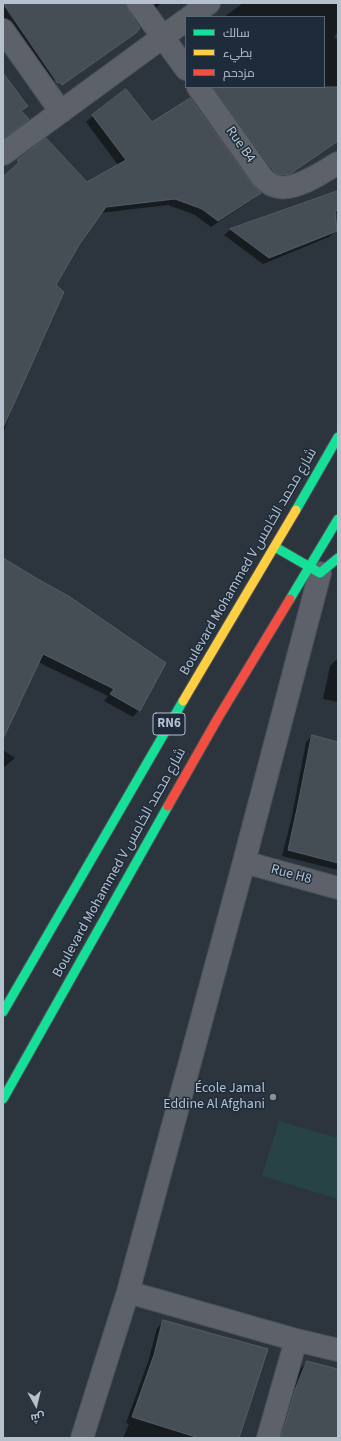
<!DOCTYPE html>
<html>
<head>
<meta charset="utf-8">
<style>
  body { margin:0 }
  #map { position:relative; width:341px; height:1441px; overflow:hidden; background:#2c353d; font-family:"Source Sans 3",Cairo,sans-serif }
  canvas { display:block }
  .frame { position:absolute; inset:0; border:4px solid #b6c1ce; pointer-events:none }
  .legend { position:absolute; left:185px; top:16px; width:140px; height:72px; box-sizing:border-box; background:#1d2b3a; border:1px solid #5a6775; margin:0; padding:5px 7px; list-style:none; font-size:12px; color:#b6c1ce }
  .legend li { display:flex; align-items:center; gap:8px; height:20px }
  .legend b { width:20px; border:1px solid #5a6775 }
  .north { position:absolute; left:16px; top:1385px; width:40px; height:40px; -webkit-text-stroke:3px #1d2b3a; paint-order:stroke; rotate:172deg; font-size:11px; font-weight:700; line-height:16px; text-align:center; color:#b6c1ce }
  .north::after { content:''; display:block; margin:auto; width:14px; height:18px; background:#b6c1ce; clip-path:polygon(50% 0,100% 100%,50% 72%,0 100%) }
</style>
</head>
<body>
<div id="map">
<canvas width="341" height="1441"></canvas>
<div class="frame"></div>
<ul class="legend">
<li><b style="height:5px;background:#16e098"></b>سالك</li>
<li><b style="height:5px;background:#ffcf43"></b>بطيء</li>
<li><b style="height:5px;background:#f24e42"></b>مزدحم</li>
</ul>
<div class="north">ش</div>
</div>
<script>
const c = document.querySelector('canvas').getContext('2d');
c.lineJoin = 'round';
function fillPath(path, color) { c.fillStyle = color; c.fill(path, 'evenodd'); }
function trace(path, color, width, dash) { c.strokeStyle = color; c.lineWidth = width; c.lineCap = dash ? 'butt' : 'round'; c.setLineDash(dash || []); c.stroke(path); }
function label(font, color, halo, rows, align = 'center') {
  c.font = font + ' "Source Sans 3",Cairo,sans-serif'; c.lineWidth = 3; c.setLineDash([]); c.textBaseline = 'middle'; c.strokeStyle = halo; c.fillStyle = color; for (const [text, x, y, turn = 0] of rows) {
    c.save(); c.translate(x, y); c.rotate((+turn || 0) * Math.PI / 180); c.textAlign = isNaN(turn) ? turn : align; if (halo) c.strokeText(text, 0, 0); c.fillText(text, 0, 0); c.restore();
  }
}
const green = new Path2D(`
  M 279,1121 L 338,1138 L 338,1199 L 262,1176 Z`);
const shadow = new Path2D(`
  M 3,3 L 125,3 L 135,32 L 128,39 L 78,73 L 72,66 L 49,85 L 3,20 Z
  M 143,3 L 161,3 L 151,14 Z
  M 243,3 L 336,3 L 338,5 L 338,32 L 334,37 L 338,40 L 338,141 L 283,179 L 276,180 L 210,87 L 324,87 L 324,17 L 224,17 Z
  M 3,74 L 27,103 L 3,124 Z
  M 93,116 L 152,123 L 251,185 L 259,193 L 253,199 L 211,227 L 195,215 L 168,205 L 100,213 L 79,244 L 55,285 L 3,434 L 3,178 L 87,184 L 118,165 L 86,122 Z
  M 338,192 L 338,212 L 335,214 L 336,231 L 329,237 L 263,264 L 224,235 L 230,230 Z
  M 3,559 L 139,710 L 133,717 L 104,701 L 108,696 L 38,662 L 3,735 Z
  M 336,660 L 338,661 L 338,702 L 323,699 L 330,666 Z
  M 312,736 L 338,743 L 338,870 L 282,856 L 292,816 L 306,742 Z
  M 3,750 L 15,758 L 3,768 Z
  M 164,1321 L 238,1438 L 123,1438 L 129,1424 L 126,1423 L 148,1362 L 157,1328 Z
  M 307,1362 L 338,1370 L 338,1438 L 277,1438 L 289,1397 L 301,1368 Z`);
const building = new Path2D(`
  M 3,3 L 126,3 L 128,10 L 140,28 L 136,33 L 62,85 L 60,82 L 58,83 Z
  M 3,73 L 28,106 L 21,111 L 29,119 L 3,139 Z
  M 213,87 L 338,87 L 338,141 L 290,174 L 283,175 L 277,174 L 272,169 Z
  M 126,89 L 152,122 L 190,98 L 252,184 L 261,193 L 218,221 L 202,209 L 175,199 L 106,207 L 79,245 L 56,285 L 64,292 L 3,428 L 3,177 L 19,162 L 17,160 L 46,138 L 87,182 L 126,160 L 92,115 Z
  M 338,191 L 338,210 L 335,212 L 337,231 L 269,258 L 230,229 Z
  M 3,558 L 36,578 L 70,597 L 166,663 L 140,711 L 110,694 L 114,689 L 43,654 L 3,739 Z
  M 312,735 L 338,742 L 338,863 L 288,850 L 297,809 Z
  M 163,1320 L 268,1349 L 239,1438 L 199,1438 L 132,1417 L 154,1355 Z
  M 307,1361 L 338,1369 L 338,1438 L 281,1438 L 295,1390 Z`);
const street = new Path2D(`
  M 138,3 L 186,69
  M 190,17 L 209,3
  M 3,30 L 61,112
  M 198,87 L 262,177 C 266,181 270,185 275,186 C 293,193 323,172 338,163
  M 3,154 L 186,20
  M 244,862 L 338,888
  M 128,1292 L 296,1340 L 338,1350
  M 82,1438 L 128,1292 L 244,862 L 320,573
  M 268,1438 L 296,1340`);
const fast = new Path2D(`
  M 296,510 L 338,437
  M 275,547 L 320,573 L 338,558
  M 290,599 L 338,519
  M 3,1012 L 183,701
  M 3,1099 L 168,806`);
const slow = new Path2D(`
  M 183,701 L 296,510`);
const jam = new Path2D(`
  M 168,806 L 218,718 L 290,599`);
const markers = [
  [273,1097,4,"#86909b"]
];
const shields = [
  [169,724,32]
];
const shieldNames = [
  ["RN6",169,724]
];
const streetNames = [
  ["Rue B4",240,145,55],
  ["Boulevard Mohammed V شارع محمد الخامس",249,562,-60],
  ["Boulevard Mohammed V شارع محمد الخامس",120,863,-61],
  ["Rue H8",291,875,15]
];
const poiNames = [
  ["École Jamal",265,1089],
  ["Eddine Al Afghani",265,1105]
];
fillPath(green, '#274345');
fillPath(shadow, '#0007');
fillPath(building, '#464e55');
trace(building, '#545c65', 1);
trace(street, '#4a5157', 24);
trace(fast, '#4a5157', 11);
trace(slow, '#4a5157', 11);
trace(jam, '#4a5157', 11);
trace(street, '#5d626a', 22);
trace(fast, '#16e098', 9);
trace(slow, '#ffcf43', 9);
trace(jam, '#f24e42', 9);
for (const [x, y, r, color] of markers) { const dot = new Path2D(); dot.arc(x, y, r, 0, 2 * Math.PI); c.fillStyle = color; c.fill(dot); trace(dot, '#1d2b3a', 1.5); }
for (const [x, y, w] of shields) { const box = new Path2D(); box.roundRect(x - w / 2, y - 11, w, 22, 3); c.fillStyle = '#1d2b3a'; c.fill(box); trace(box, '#b6c1ce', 1); }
label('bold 13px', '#b6c1ce', null, shieldNames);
label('14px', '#b6c1ce', '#1d2b3a', streetNames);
label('14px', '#b6c1ce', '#1d2b3a', poiNames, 'right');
</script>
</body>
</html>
